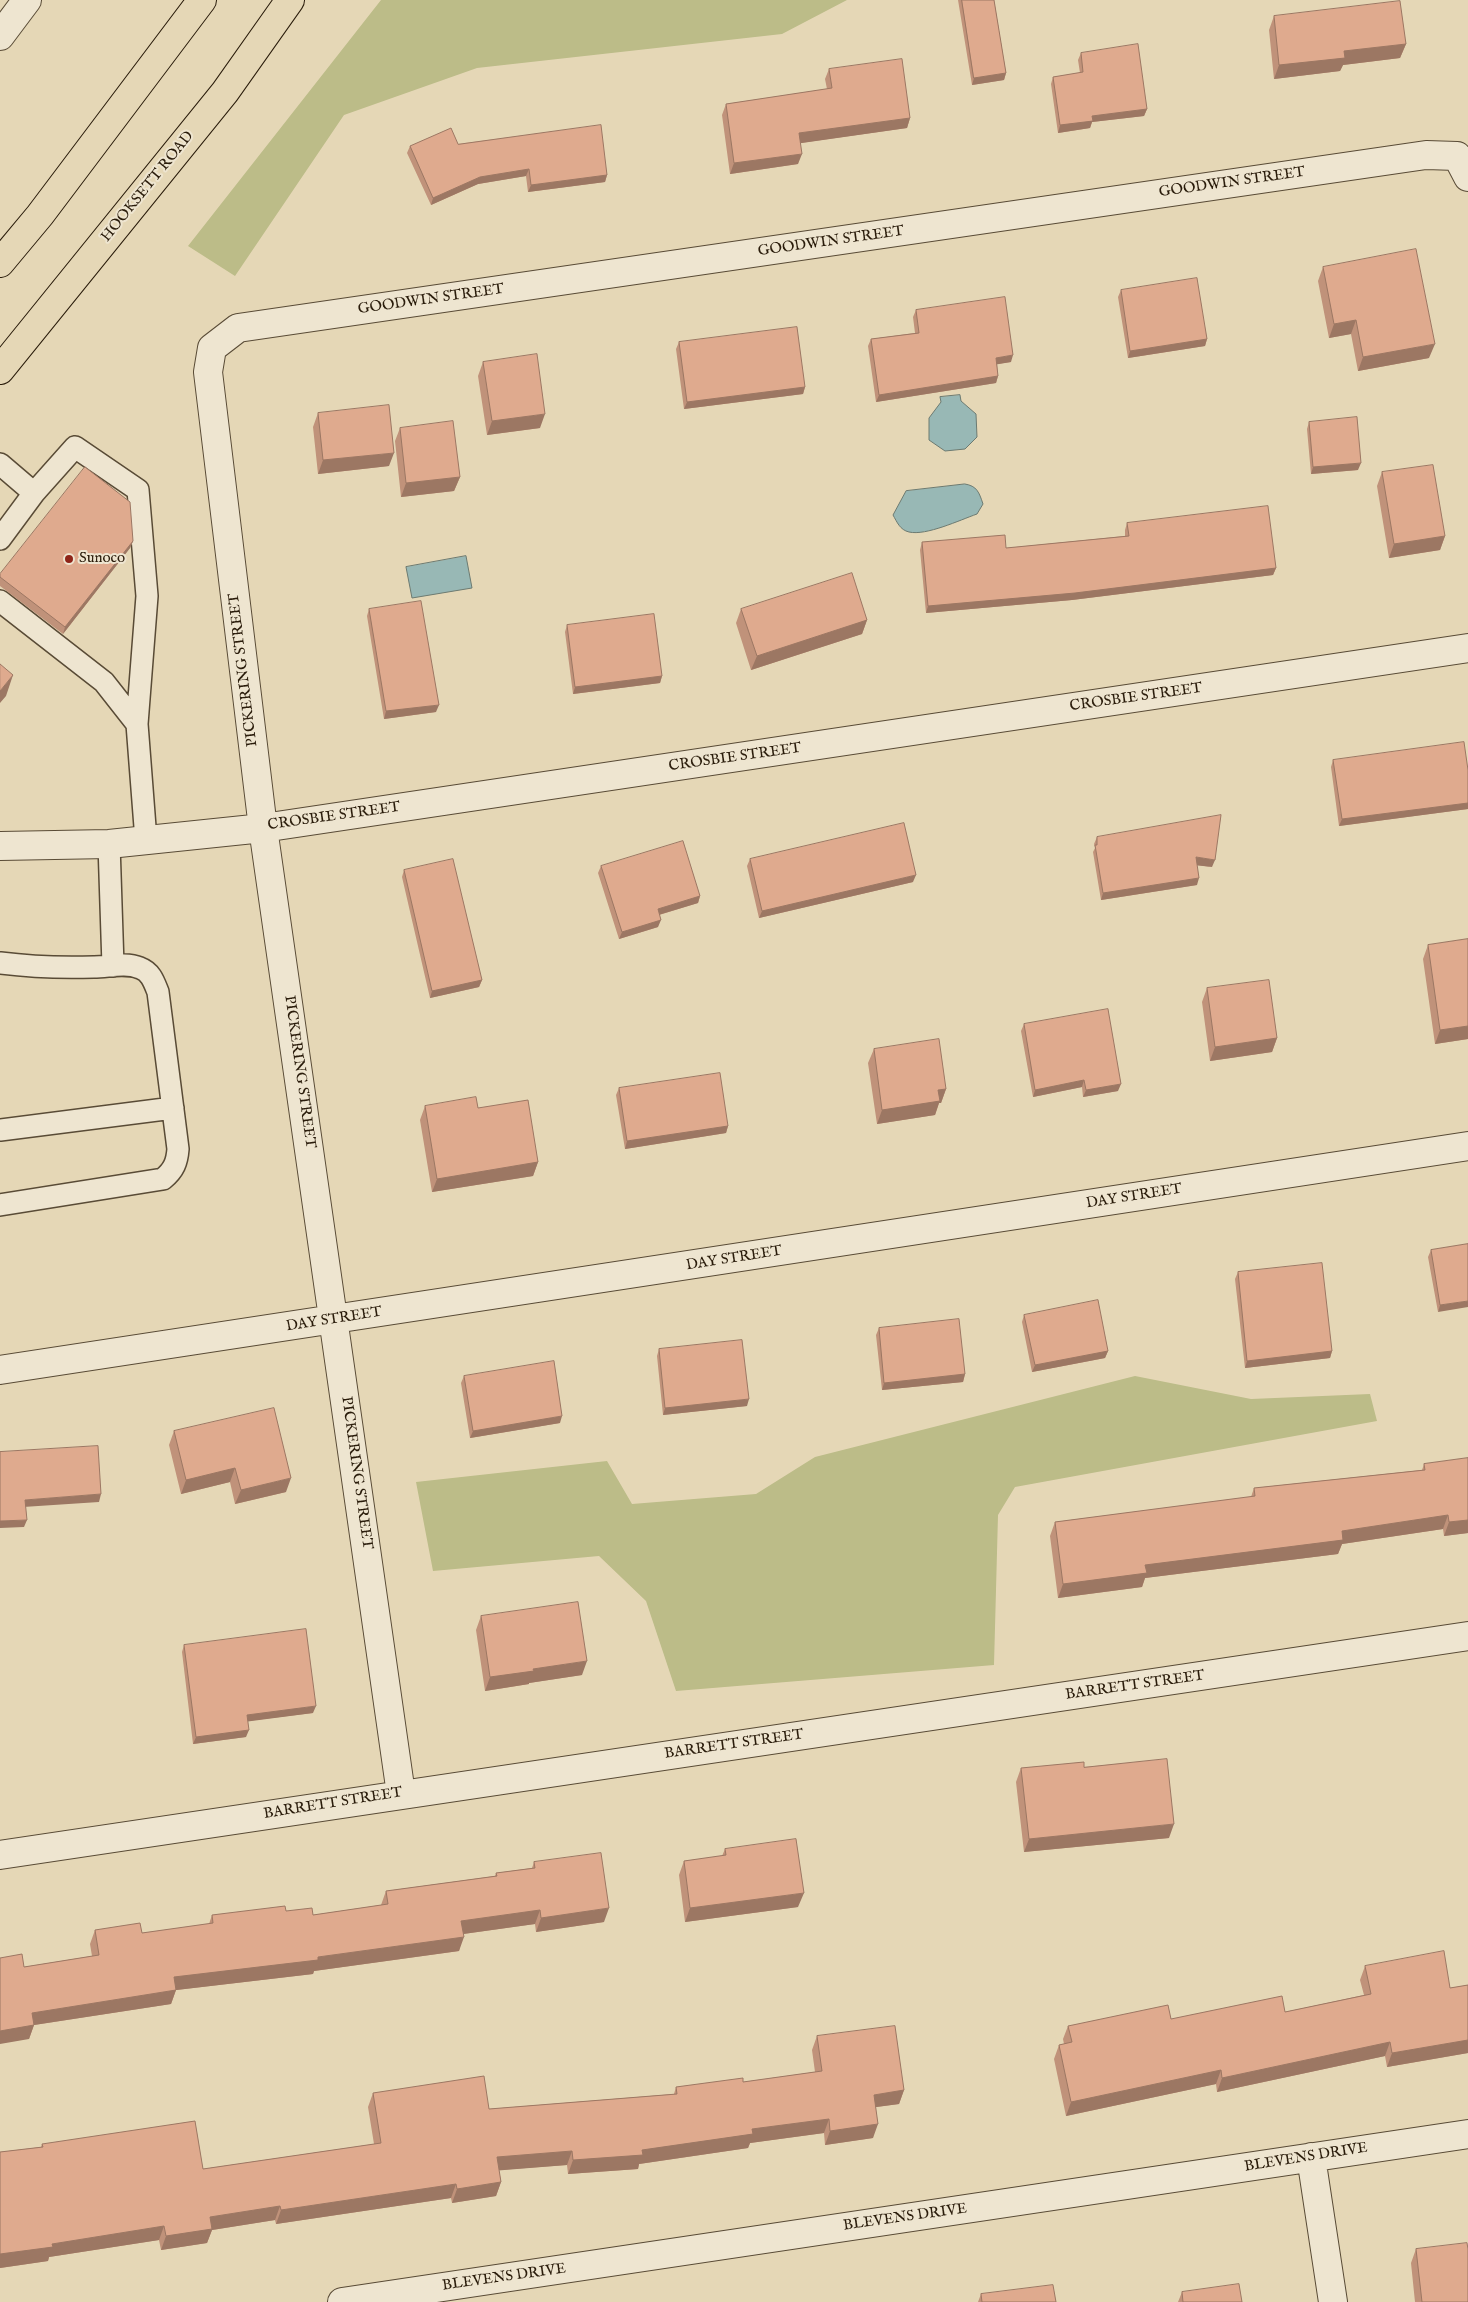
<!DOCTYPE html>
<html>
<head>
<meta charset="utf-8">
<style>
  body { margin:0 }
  canvas { display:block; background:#e5d7b6 }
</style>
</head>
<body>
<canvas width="1468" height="2302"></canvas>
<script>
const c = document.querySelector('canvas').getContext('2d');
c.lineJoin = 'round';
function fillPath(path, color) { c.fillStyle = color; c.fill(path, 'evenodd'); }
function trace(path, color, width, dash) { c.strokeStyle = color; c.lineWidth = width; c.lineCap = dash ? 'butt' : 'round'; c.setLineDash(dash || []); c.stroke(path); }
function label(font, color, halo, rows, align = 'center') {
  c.font = font + ' "IM FELL English",serif'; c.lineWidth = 4; c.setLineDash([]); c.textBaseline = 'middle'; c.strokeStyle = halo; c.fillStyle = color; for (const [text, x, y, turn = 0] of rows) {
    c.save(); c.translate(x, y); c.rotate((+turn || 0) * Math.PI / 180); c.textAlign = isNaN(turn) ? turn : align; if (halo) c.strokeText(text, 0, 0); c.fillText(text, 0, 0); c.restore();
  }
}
const green = new Path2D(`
  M 381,0 L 847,0 L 782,34 L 477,68 L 344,115 L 235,276 L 188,246 Z
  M 1135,1376 L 1251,1399 L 1370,1394 L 1377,1421 L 1015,1487 L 998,1515 L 994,1665 L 676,1691 L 646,1601 L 599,1556 L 433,1571 L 416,1482 L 607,1461 L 632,1504 L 756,1494 L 815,1457 Z`);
const water = new Path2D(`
  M 960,395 L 961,401 L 976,414 L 977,437 L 965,449 L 945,451 L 929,440 L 929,418 L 941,402 L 940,397 Z
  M 965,484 C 977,486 979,492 983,504 L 977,514 C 960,520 926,536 909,532 C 900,530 897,522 893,515 L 906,491 Z
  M 466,556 L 472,588 L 412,598 L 406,567 Z`);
const service = new Path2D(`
  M 0,464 L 34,493 L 0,539
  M 34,493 L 75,447 L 138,490 L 147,596 L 137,724
  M 0,601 L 104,682 L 137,724 L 146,840
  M 109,844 L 113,966
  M 0,963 C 31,967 63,968 94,967 C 109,967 125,962 140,968 C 151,972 154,982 158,992 L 178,1149 C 177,1162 174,1170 163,1179 L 0,1205
  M 0,1130 L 173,1108`);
const minor = new Path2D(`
  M 0,846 L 109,844 L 263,828 L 1468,648
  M 0,1370 L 1468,1146
  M 401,1794 L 263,828 L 208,372 L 212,348 L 238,328 L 1426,155 L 1457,156 L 1468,177
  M 0,1855 L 1468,1636
  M 1311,2157 L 1333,2302
  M 342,2302 L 1468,2134`);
const tertiary = new Path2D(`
  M 0,36 L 27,0`);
const primary = new Path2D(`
  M 0,263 L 40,215 L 202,0
  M 0,370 L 225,92 L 290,0`);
const wall = new Path2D(`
  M 958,0 L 994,0 L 1006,73 L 1004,80 L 972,85 Z
  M 1274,16 L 1406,44 L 1400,58 L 1343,65 L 1340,71 L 1274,79 L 1269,30 Z
  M 1081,53 L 1147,109 L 1144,116 L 1092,122 L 1090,128 L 1058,133 L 1051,84 L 1053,77 L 1080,73 L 1078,60 Z
  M 829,69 L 910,118 L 907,128 L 800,143 L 798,164 L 730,174 L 722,115 L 726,104 L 827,89 L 825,79 Z
  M 458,144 L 607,175 L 605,182 L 528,192 L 526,176 L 478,184 L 431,205 L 407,153 L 410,146 Z
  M 1323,267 L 1429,358 L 1358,371 L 1351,334 L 1329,338 L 1318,281 Z
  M 1121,290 L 1207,339 L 1205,346 L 1128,358 L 1118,297 Z
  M 916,310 L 1011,362 L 997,364 L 998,376 L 996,383 L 876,402 L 868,346 L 871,339 L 915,333 L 913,317 Z
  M 679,342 L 805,387 L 803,394 L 684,409 L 676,349 Z
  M 483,362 L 540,428 L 487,435 L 478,376 Z
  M 318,413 L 389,466 L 318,474 L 313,427 Z
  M 1309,422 L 1358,470 L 1311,474 L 1307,429 Z
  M 400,428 L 460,477 L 454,491 L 401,497 L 395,441 Z
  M 1382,472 L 1445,536 L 1440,550 L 1389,558 L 1377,486 Z
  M 1127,523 L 1276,568 L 1273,575 L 1072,600 L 926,613 L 920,550 L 922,542 L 1006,548 L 1125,536 L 1125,530 Z
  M 133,541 L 130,548 L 63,634 L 0,586 L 0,574 Z
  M 369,609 L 436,712 L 384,719 L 367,616 Z
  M 741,609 L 867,620 L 862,634 L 751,670 L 736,623 Z
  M 567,625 L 662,676 L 660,683 L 573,694 L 565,632 Z
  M 1333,760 L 1468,770 L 1468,809 L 1339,826 L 1331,767 Z
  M 1097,837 L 1212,867 L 1197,865 L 1197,885 L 1101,900 L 1093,852 L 1095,848 L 1094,844 Z
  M 750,859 L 913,882 L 759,918 L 747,866 Z
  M 601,866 L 700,896 L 698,903 L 659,915 L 658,927 L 619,939 L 598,873 Z
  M 404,870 L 482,980 L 479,987 L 430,998 L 402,877 Z
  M 1468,939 L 1468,1039 L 1435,1044 L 1423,959 L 1428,945 Z
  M 1207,988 L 1277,1038 L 1272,1052 L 1210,1061 L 1202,1002 Z
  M 1024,1024 L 1118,1091 L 1083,1097 L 1082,1087 L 1033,1097 L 1021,1031 Z
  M 874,1049 L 946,1089 L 941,1103 L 939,1103 L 935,1115 L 877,1124 L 868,1063 Z
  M 619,1088 L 728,1126 L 726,1133 L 625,1149 L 616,1095 Z
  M 425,1106 L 478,1108 L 538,1162 L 533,1176 L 432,1192 L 420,1120 Z
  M 1468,1244 L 1438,1312 L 1428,1257 L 1431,1250 Z
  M 1238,1272 L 1332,1351 L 1330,1358 L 1245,1368 L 1235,1279 Z
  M 1024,1315 L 1108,1351 L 1105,1358 L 1032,1372 L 1022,1322 Z
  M 879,1328 L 965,1374 L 963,1382 L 882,1390 L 876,1335 Z
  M 659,1349 L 747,1406 L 663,1415 L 657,1356 Z
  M 464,1376 L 560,1423 L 470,1438 L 461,1383 Z
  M 174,1431 L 286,1492 L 235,1504 L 230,1482 L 181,1494 L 169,1445 Z
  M 1468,1458 L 1468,1533 L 1444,1536 L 1443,1529 L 1342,1544 L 1338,1554 L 1145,1578 L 1142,1587 L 1058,1598 L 1050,1536 L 1055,1522 L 1251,1497 L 1254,1488 L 1422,1470 L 1424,1464 Z
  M 481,1616 L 582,1675 L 529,1683 L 529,1684 L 485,1691 L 476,1630 Z
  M 184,1645 L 313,1713 L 247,1721 L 246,1737 L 193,1744 L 182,1652 Z
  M 1084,1767 L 1169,1838 L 1024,1852 L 1016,1782 L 1021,1768 Z
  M 725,1849 L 798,1907 L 685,1922 L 679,1875 L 684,1861 L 722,1856 Z
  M 534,1862 L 604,1922 L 536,1932 L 535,1924 L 463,1934 L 459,1951 L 314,1971 L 313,1974 L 176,1990 L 171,2004 L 34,2025 L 29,2039 L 24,1967 L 92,1956 L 90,1944 L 95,1930 L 142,1933 L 209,1924 L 212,1915 L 286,1911 L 313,1915 L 381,1905 L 386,1891 L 495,1876 L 496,1873 L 532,1868 Z
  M 1365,1966 L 1450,1988 L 1468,1985 L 1468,2053 L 1387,2067 L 1385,2056 L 1217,2092 L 1216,2084 L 1066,2116 L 1054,2059 L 1059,2045 L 1064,2044 L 1063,2039 L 1068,2026 L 1285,2012 L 1364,1995 L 1360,1980 Z
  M 817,2036 L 904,2090 L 899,2104 L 876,2107 L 873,2138 L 825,2145 L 824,2133 L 750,2143 L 748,2148 L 639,2164 L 638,2169 L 568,2174 L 567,2165 L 499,2170 L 501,2182 L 496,2196 L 452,2203 L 451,2198 L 276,2224 L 275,2220 L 212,2230 L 207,2243 L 161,2250 L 159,2240 L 49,2257 L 48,2261 L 0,2268 L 0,2152 L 41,2147 L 42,2144 L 203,2169 L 374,2144 L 368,2107 L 373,2093 L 489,2109 L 674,2094 L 676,2087 L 743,2082 L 815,2072 L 812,2050 Z
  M 1416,2249 L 1468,2302 L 1415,2302 L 1411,2263 Z
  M 1182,2292 L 1242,2302 L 1178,2302 Z
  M 981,2294 L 1056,2302 L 978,2302 Z`);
const shadedWall = new Path2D(`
  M 1406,44 L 1400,58 L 1343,65 L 1340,71 L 1274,79 L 1279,65 L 1344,51 Z
  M 1006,73 L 1004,80 L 972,85 L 974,78 Z
  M 1147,109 L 1144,116 L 1092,122 L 1090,128 L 1058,133 L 1060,125 L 1092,116 Z
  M 910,118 L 907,128 L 795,144 L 799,133 Z
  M 802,154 L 798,164 L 730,174 L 734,163 Z
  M 529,169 L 526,176 L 478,184 L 431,205 L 433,198 L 480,177 Z
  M 607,175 L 605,182 L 528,192 L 531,185 Z
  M 1356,320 L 1351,334 L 1329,338 L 1334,324 Z
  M 1207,339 L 1205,346 L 1128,358 L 1130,351 Z
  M 1435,344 L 1429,358 L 1358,371 L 1363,357 Z
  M 1013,355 L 1011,362 L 993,365 L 996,358 Z
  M 998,376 L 996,383 L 876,402 L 879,395 Z
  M 805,387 L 803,394 L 684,409 L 687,402 Z
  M 545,414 L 540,428 L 487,435 L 492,421 Z
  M 394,453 L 389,466 L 318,474 L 323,460 Z
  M 1361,463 L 1358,470 L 1311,474 L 1313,467 Z
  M 460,477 L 454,491 L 401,497 L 406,483 Z
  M 1445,536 L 1440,550 L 1389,558 L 1394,544 Z
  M 133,541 L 130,548 L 63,634 L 65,627 Z
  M 1276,568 L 1273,575 L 1072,600 L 926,613 L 928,606 Z
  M 867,620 L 862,634 L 751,670 L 757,656 Z
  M 13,675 L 6,696 L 0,703 L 0,691 Z
  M 662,676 L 660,683 L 573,694 L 575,687 Z
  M 439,705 L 436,712 L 384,719 L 386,711 Z
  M 1468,803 L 1468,809 L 1339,826 L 1342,819 Z
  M 1196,857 L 1215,860 L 1212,867 L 1194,865 Z
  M 916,875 L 913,882 L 759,918 L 762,911 Z
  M 1199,878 L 1197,885 L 1101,900 L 1103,893 Z
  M 700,896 L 698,903 L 655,916 L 658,909 Z
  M 661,920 L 658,927 L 619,939 L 622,932 Z
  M 482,980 L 479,987 L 430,998 L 432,991 Z
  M 1468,1026 L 1468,1039 L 1435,1044 L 1440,1030 Z
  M 1277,1038 L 1272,1052 L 1210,1061 L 1215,1047 Z
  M 1084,1080 L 1082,1087 L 1033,1097 L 1035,1090 Z
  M 1121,1084 L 1118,1091 L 1083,1097 L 1086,1090 Z
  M 946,1089 L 941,1103 L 939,1103 L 935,1115 L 877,1124 L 882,1110 L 938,1090 Z
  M 728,1126 L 726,1133 L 625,1149 L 627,1141 Z
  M 538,1162 L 533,1176 L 432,1192 L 437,1179 Z
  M 1468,1301 L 1468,1307 L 1438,1312 L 1440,1305 Z
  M 1108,1351 L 1105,1358 L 1032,1372 L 1035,1365 Z
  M 1332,1351 L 1330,1358 L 1245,1368 L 1247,1361 Z
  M 965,1374 L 963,1382 L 882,1390 L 884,1383 Z
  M 749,1399 L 747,1406 L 663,1415 L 665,1408 Z
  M 562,1416 L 560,1423 L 470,1438 L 473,1431 Z
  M 235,1468 L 230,1482 L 181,1494 L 186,1480 Z
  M 291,1478 L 286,1492 L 235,1504 L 241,1490 Z
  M 101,1494 L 99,1502 L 23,1507 L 25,1500 Z
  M 1448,1515 L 1443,1529 L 1342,1544 L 1338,1554 L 1145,1578 L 1142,1587 L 1058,1598 L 1063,1584 L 1145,1565 L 1342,1531 Z
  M 27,1520 L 24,1527 L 0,1528 L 0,1521 Z
  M 1468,1520 L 1468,1533 L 1444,1536 L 1449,1522 Z
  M 587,1661 L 582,1675 L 529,1683 L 529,1684 L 485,1691 L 490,1677 L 533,1669 Z
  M 316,1706 L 313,1713 L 244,1722 L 247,1715 Z
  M 249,1730 L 246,1737 L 193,1744 L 196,1737 Z
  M 1174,1824 L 1169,1838 L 1024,1852 L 1029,1839 Z
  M 804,1893 L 798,1907 L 685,1922 L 690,1908 Z
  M 609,1908 L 604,1922 L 536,1932 L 541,1918 Z
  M 540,1910 L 535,1924 L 456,1935 L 461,1921 Z
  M 464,1937 L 459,1951 L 314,1971 L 313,1974 L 168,1991 L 174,1977 Z
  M 176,1990 L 171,2004 L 34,2025 L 29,2039 L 0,2044 L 0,2031 L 32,2013 Z
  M 1468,2040 L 1468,2053 L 1387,2067 L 1392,2053 Z
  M 1390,2042 L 1385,2056 L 1217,2092 L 1222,2078 Z
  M 1221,2070 L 1216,2084 L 1066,2116 L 1071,2102 Z
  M 904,2090 L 899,2104 L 869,2108 L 874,2095 Z
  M 829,2119 L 824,2133 L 750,2143 L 748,2148 L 639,2164 L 638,2169 L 568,2174 L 573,2160 L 642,2150 L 752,2129 Z
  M 878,2124 L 873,2138 L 825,2145 L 830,2131 Z
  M 572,2151 L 567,2165 L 492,2171 L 497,2157 Z
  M 501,2182 L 496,2196 L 452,2203 L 457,2189 Z
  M 456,2184 L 451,2198 L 276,2224 L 281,2210 Z
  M 280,2206 L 275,2220 L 212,2230 L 207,2243 L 161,2250 L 166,2236 L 210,2217 Z
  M 164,2226 L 159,2240 L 49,2257 L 48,2261 L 0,2268 L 0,2254 L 52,2244 Z`);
const building = new Path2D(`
  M 962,0 L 994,0 L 1006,73 L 974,78 Z
  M 1400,1 L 1406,44 L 1344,51 L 1345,58 L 1279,65 L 1274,16 Z
  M 1138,44 L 1147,109 L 1092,116 L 1093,121 L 1060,125 L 1053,77 L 1083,72 L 1081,53 Z
  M 902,59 L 910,118 L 799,133 L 802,154 L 734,163 L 726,104 L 832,88 L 829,69 Z
  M 601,125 L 607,175 L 531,185 L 529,169 L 480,177 L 433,198 L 410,146 L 451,128 L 458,144 Z
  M 1416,249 L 1435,344 L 1363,357 L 1356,320 L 1334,324 L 1323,267 Z
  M 1197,278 L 1207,339 L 1130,351 L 1121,290 Z
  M 1005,297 L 1013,355 L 996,358 L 998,376 L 879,395 L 871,339 L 919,333 L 916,310 Z
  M 797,327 L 805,387 L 687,402 L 679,342 Z
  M 537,354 L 545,414 L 492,421 L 483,362 Z
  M 389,405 L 394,453 L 323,460 L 318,413 Z
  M 1357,417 L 1361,463 L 1313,467 L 1309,422 Z
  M 453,421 L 460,477 L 406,483 L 400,428 Z
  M 1433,465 L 1445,536 L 1394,544 L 1382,472 Z
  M 85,467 L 130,502 L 133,541 L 65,627 L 0,577 L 0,574 Z
  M 1268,506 L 1276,568 L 1075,593 L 928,606 L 922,542 L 1005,535 L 1006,548 L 1129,536 L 1127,523 Z
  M 852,573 L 867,620 L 757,656 L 741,609 Z
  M 421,601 L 439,705 L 386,711 L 369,609 Z
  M 654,614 L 662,676 L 575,687 L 567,625 Z
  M 0,664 L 13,675 L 0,691 Z
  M 1464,742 L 1468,770 L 1468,803 L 1342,819 L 1333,760 Z
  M 1221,815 L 1215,860 L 1196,857 L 1199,878 L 1103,893 L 1095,845 L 1097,845 L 1097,837 Z
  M 904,823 L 916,875 L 762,911 L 750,859 Z
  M 683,841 L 700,896 L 658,909 L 661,920 L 622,932 L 601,866 Z
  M 453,859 L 482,980 L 432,991 L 404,870 Z
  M 1468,939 L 1468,1026 L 1440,1030 L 1428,945 Z
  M 1269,980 L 1277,1038 L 1215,1047 L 1207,988 Z
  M 1108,1009 L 1121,1084 L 1086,1090 L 1084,1080 L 1035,1090 L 1024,1024 Z
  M 939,1039 L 946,1089 L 938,1090 L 940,1101 L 882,1110 L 874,1049 Z
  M 720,1073 L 728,1126 L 627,1141 L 619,1088 Z
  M 476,1097 L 478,1108 L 528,1100 L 538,1162 L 437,1179 L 425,1106 Z
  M 1468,1244 L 1468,1301 L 1440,1305 L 1431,1250 Z
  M 1322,1263 L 1332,1351 L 1247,1361 L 1238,1272 Z
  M 1098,1300 L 1108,1351 L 1035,1365 L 1024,1315 Z
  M 959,1319 L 965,1374 L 884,1383 L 879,1328 Z
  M 742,1340 L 749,1399 L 665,1408 L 659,1349 Z
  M 554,1361 L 562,1416 L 473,1431 L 464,1376 Z
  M 274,1408 L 291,1478 L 241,1490 L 235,1468 L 186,1480 L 174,1431 Z
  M 98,1446 L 101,1494 L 25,1500 L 27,1520 L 0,1521 L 0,1452 Z
  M 1468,1458 L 1468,1520 L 1449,1522 L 1448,1515 L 1342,1531 L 1343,1540 L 1145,1565 L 1147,1573 L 1063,1584 L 1055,1522 L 1255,1496 L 1254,1488 L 1425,1470 L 1424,1464 Z
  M 578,1602 L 587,1661 L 533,1669 L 534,1671 L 490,1677 L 481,1616 Z
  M 306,1629 L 316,1706 L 247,1715 L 249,1730 L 196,1737 L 184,1645 Z
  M 1167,1759 L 1174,1824 L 1029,1839 L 1021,1768 L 1084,1762 L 1084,1767 Z
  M 796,1839 L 804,1893 L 690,1908 L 684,1861 L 726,1855 L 725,1849 Z
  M 601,1853 L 609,1908 L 541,1918 L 540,1910 L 461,1921 L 464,1937 L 318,1957 L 318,1960 L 174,1977 L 176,1990 L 32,2013 L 34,2025 L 0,2031 L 0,1958 L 22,1954 L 24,1967 L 99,1955 L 95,1930 L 140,1923 L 142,1933 L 213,1923 L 212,1915 L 285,1906 L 286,1911 L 312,1908 L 313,1915 L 388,1904 L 386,1891 L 497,1876 L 496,1873 L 535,1868 L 534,1862 Z
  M 1444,1951 L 1450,1988 L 1468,1985 L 1468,2040 L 1392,2053 L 1390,2042 L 1222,2078 L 1221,2070 L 1071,2102 L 1059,2045 L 1072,2042 L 1068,2026 L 1168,2005 L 1171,2019 L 1282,1996 L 1285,2012 L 1371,1994 L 1365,1966 Z
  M 895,2026 L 904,2090 L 874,2095 L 878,2124 L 830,2131 L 829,2119 L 752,2129 L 753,2134 L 642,2150 L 643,2155 L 573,2160 L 572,2151 L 497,2157 L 501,2182 L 457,2189 L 456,2184 L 281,2210 L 280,2206 L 210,2217 L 212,2229 L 166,2236 L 164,2226 L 52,2244 L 53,2247 L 0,2254 L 0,2152 L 43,2147 L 42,2144 L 195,2121 L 203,2169 L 381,2143 L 373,2093 L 484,2076 L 489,2109 L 677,2094 L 676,2087 L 743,2078 L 743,2082 L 822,2071 L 817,2036 Z
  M 1467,2243 L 1468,2249 L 1468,2302 L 1422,2302 L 1416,2249 Z
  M 1239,2284 L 1242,2302 L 1183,2302 L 1182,2292 Z
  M 1053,2285 L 1056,2302 L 982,2302 L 981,2294 Z`);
const markers = [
  [69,559,5,"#8f2418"]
];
const streetNames = [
  ["GOODWIN STREET",1232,183,-8],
  ["HOOKSETT ROAD",148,187,-51],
  ["GOODWIN STREET",831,242,-8],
  ["GOODWIN STREET",431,300,-8],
  ["PICKERING STREET",244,670,-97],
  ["CROSBIE STREET",1136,698,-8],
  ["CROSBIE STREET",735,758,-8],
  ["CROSBIE STREET",334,817,-8],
  ["PICKERING STREET",299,1072,82],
  ["DAY STREET",1134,1197,-9],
  ["DAY STREET",734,1259,-9],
  ["DAY STREET",334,1320,-9],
  ["PICKERING STREET",356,1473,82],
  ["BARRETT STREET",1135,1686,-8],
  ["BARRETT STREET",734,1745,-8],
  ["BARRETT STREET",333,1804,-9],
  ["BLEVENS DRIVE",1306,2158,-9],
  ["BLEVENS DRIVE",905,2218,-8],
  ["BLEVENS DRIVE",504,2278,-8]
];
const poiNames = [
  ["Sunoco",79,559]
];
fillPath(green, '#bcbc88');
fillPath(water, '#98b8b5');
trace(water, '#6c7a71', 1);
trace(service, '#594b36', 24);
trace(minor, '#594b36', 30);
trace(tertiary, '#594b36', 30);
trace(primary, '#2a1c0b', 30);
trace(service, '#eee5d0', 21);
trace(minor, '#eee5d0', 28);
trace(tertiary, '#eee5d0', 28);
trace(primary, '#e5d7b6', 28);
fillPath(wall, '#c0927a');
fillPath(shadedWall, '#9c7763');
fillPath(building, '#dfaa8e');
trace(building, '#9c7763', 1);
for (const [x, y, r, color] of markers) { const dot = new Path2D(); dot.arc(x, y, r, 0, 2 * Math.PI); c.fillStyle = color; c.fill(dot); trace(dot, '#eee5d0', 2); }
label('15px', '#2a1c0b', '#eee5d0', streetNames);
label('15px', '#2a1c0b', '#eee5d0', poiNames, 'left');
</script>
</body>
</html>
